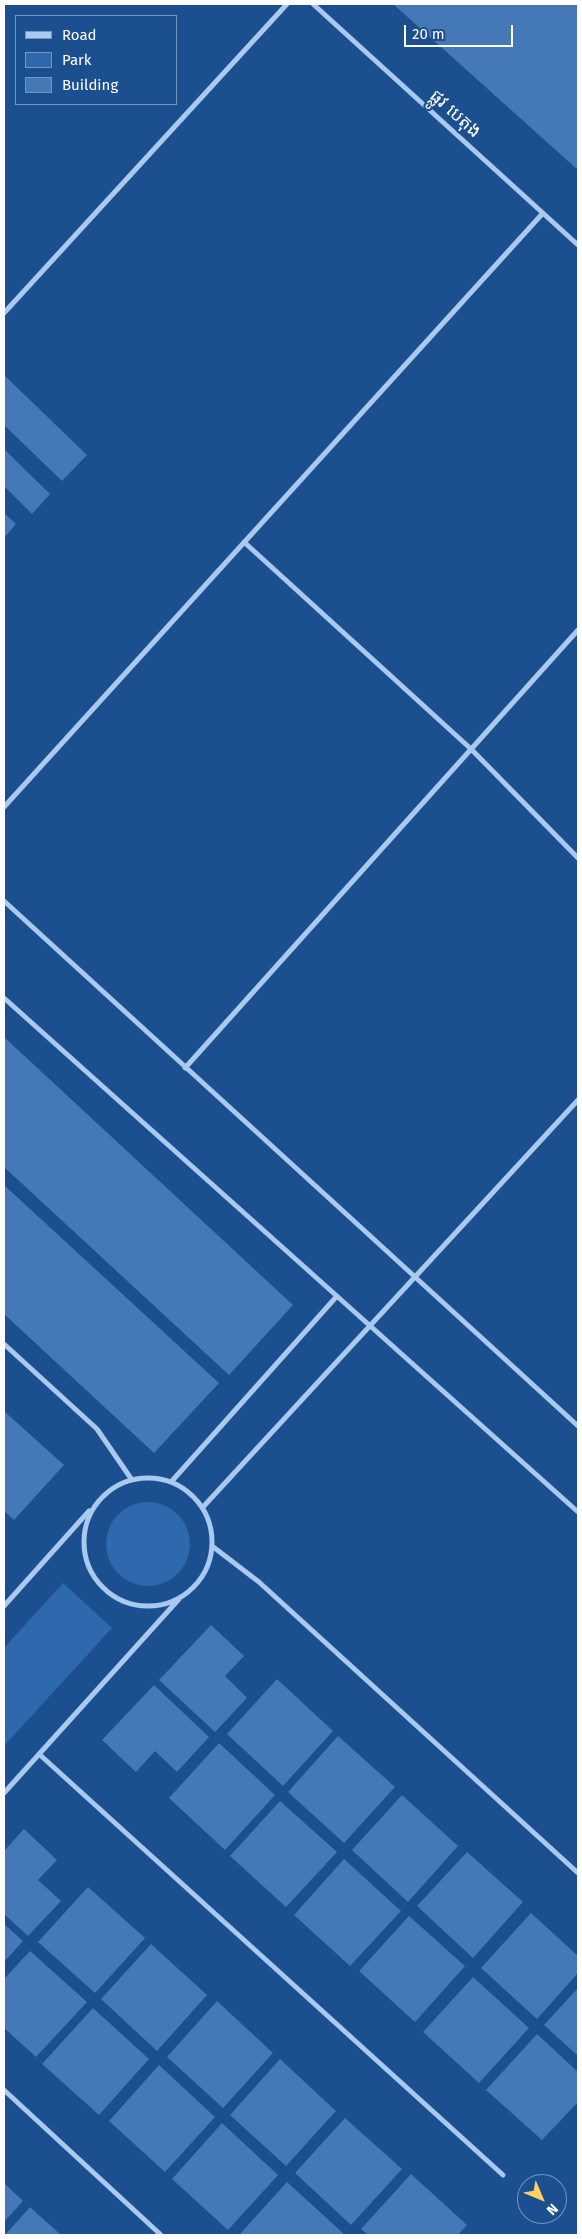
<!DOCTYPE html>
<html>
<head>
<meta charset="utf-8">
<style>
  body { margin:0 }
  #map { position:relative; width:582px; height:2239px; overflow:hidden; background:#1b4f8f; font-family:"Fira Sans",sans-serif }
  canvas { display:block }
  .frame { position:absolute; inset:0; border:5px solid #fff; pointer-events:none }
  .legend { position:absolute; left:15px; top:15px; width:162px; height:90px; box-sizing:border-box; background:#1b4f8f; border:1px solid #7695bc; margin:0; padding:6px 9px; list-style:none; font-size:15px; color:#fff }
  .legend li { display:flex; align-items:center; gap:10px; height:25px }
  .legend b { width:25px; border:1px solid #7695bc }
  .north { position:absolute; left:517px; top:2174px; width:50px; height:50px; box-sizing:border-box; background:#1b4f8f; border:1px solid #7695bc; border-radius:50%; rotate:135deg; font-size:14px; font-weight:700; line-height:20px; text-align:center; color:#fff }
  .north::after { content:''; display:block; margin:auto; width:18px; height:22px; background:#ffd166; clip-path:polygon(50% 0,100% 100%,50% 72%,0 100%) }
  .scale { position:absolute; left:404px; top:25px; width:109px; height:22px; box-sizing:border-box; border:2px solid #fff; border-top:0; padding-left:6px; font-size:15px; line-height:18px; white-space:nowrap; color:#fff; -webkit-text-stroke:4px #1b4f8f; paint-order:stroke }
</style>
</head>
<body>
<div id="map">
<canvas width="582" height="2239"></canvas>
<div class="frame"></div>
<ul class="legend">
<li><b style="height:6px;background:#a9c9ee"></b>Road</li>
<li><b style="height:14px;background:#2e69ad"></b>Park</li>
<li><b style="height:14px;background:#4478b7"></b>Building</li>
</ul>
<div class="north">N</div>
<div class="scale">20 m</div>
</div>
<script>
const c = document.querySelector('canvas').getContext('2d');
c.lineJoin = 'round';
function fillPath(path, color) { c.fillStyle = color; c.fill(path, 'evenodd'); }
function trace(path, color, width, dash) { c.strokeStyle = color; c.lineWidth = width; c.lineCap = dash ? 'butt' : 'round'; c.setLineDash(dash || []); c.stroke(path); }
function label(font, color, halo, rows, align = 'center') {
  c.font = font + ' "Fira Sans","Noto Sans Khmer",sans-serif'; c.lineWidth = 4.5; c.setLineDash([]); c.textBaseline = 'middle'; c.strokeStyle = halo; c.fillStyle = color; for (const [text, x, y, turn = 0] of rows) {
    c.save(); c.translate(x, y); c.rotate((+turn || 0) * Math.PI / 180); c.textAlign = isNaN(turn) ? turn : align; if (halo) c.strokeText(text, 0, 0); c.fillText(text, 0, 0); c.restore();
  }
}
const green = new Path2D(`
  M106 1544a42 42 0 1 1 84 0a42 42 0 1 1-84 0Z
  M 63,1583 L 112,1628 L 4,1746 L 4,1648 Z`);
const building = new Path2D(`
  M 393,4 L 578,4 L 578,170 Z
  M 4,375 L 87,455 L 62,481 L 4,425 Z
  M 4,449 L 50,494 L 32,514 L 4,486 Z
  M 4,513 L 16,524 L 4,538 Z
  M 4,1037 L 293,1305 L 229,1375 L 4,1167 Z
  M 4,1185 L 219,1383 L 154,1453 L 4,1314 Z
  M 4,1411 L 64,1465 L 14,1520 L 4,1511 Z
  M 211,1625 L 244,1656 L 225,1676 L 247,1698 L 215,1732 L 159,1680 Z
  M 277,1679 L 333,1731 L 283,1786 L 227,1734 Z
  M 154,1685 L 209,1737 L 177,1772 L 155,1751 L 136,1772 L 102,1740 Z
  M 338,1736 L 395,1787 L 344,1843 L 288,1792 Z
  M 219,1743 L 275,1795 L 225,1850 L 169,1798 Z
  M 402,1795 L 458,1846 L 408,1902 L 352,1850 Z
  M 280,1801 L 337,1852 L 286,1907 L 230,1856 Z
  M 24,1829 L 57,1860 L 38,1880 L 61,1901 L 28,1936 L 4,1914 L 4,1851 Z
  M 467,1852 L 523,1902 L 473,1958 L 417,1906 Z
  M 344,1859 L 401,1911 L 350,1966 L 294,1915 Z
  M 88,1887 L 145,1938 L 95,1993 L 38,1942 Z
  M 531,1913 L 578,1956 L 578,1973 L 537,2019 L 481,1968 Z
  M 409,1916 L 465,1966 L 415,2022 L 359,1971 Z
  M 4,1924 L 23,1941 L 4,1962 Z
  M 151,1944 L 207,1995 L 157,2051 L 101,1999 Z
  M 30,1951 L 87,2002 L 36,2057 L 4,2028 L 4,1979 Z
  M 473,1977 L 529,2028 L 479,2083 L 423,2032 Z
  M 578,1988 L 578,2056 L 544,2025 Z
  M 217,2001 L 273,2053 L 223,2108 L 167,2057 Z
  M 93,2008 L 149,2059 L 99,2115 L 42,2064 Z
  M 537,2034 L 578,2072 L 578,2102 L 542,2140 L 486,2090 Z
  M 280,2059 L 336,2111 L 286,2166 L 230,2115 Z
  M 159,2065 L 215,2117 L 165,2172 L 109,2121 Z
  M 345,2118 L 402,2169 L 351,2225 L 295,2173 Z
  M 222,2123 L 278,2175 L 228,2230 L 172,2179 Z
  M 411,2174 L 467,2225 L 458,2235 L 368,2235 L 361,2229 Z
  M 287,2182 L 343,2233 L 342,2235 L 239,2235 Z
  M 4,2183 L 23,2201 L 4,2222 Z
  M 30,2207 L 61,2235 L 5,2235 Z`);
const minor = new Path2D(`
  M 313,4 L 578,245
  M 4,313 L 287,4
  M 244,542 L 471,749 L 578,858
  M 4,807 L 543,213
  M 4,901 L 578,1426
  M 4,998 L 578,1512
  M 185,1068 L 578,630
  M 4,1344 L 97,1429 L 132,1480
  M84 1542a64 64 0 1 1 128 0a64 64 0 1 1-128 0Z
  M 172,1481 L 337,1296
  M 203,1507 L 578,1100
  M 212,1546 L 259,1582 L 578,1873
  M 4,1606 L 89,1511
  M 39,1754 L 503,2175
  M 4,1793 L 179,1599
  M 4,2090 L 161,2235`);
const streetNames = [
  ["ផ្លូវ បេតុង",455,114,42]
];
fillPath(green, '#2e69ad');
fillPath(building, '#4478b7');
trace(minor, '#a9c9ee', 5);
label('18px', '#fff', '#1b4f8f', streetNames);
</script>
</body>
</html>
